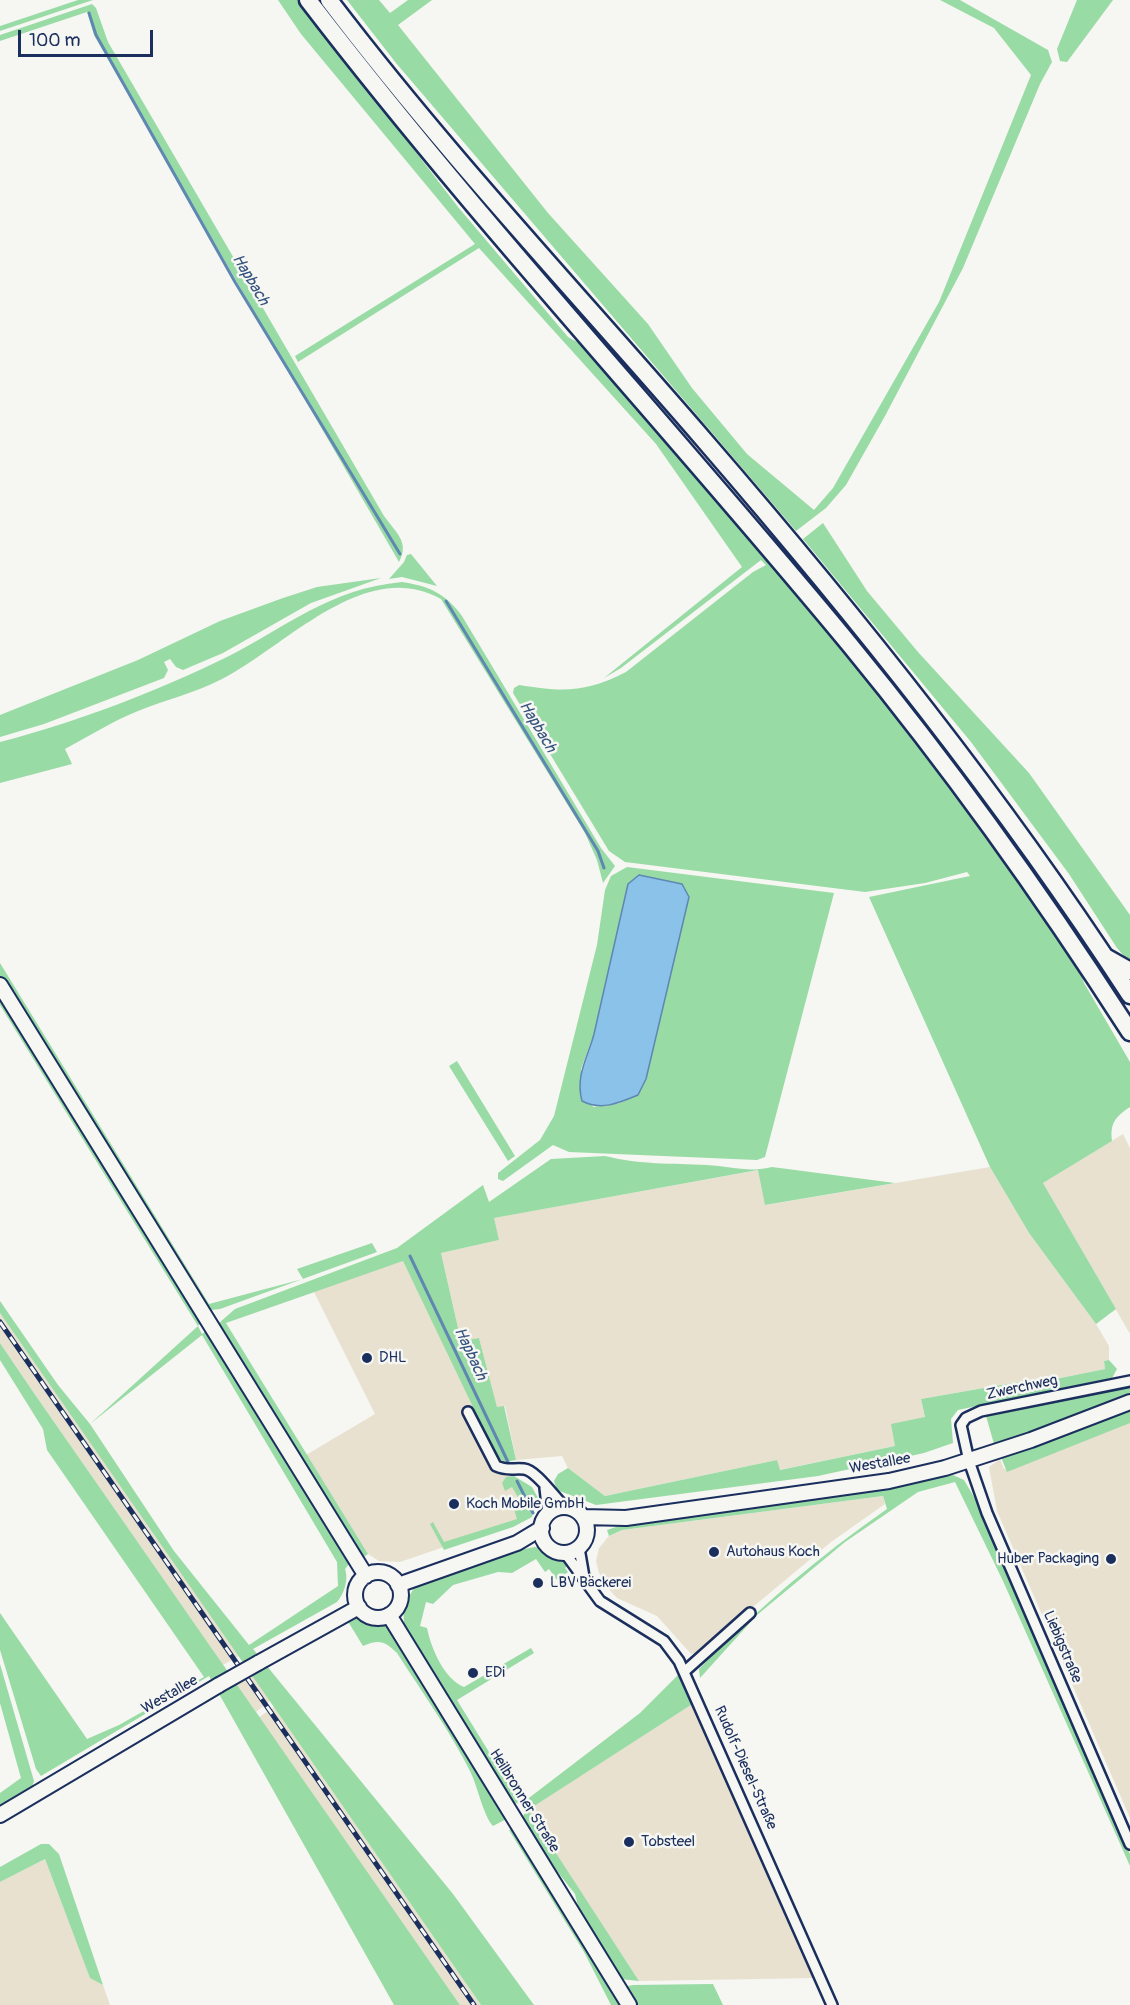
<!DOCTYPE html>
<html>
<head>
<meta charset="utf-8">
<style>
  body { margin:0 }
  #map { position:relative; width:1130px; height:2005px; overflow:hidden; background:#f6f6f2; font-family:Pangolin,sans-serif }
  canvas { display:block }
  .scale { position:absolute; left:18px; top:30px; width:135px; height:27px; box-sizing:border-box; border:3px solid #1b2f5e; border-top:0; padding-left:8px; font-size:18px; line-height:21px; white-space:nowrap; color:#1b2f5e; -webkit-text-stroke:4px #f6f6f2; paint-order:stroke }
</style>
</head>
<body>
<div id="map">
<canvas width="1130" height="2005"></canvas>
<div class="scale">100 m</div>
</div>
<script>
const c = document.querySelector('canvas').getContext('2d');
c.lineJoin = 'round';
function fillPath(path, color) { c.fillStyle = color; c.fill(path, 'evenodd'); }
function trace(path, color, width, dash) { c.strokeStyle = color; c.lineWidth = width; c.lineCap = dash ? 'butt' : 'round'; c.setLineDash(dash || []); c.stroke(path); }
function label(font, color, halo, rows, align = 'center') {
  c.font = font + ' Pangolin,sans-serif'; c.lineWidth = 5; c.setLineDash([]); c.textBaseline = 'middle'; c.strokeStyle = halo; c.fillStyle = color; for (const [text, x, y, turn = 0] of rows) {
    c.save(); c.translate(x, y); c.rotate((+turn || 0) * Math.PI / 180); c.textAlign = isNaN(turn) ? turn : align; if (halo) c.strokeText(text, 0, 0); c.fillText(text, 0, 0); c.restore();
  }
}
const built = new Path2D(`
  M 1123,1134 L 1130,1148 L 1130,1334 L 1043,1183 Z
  M 990,1167 L 1029,1233 L 1096,1324 L 1109,1346 L 1109,1360 L 1104,1361 L 1105,1369 L 1036,1383 L 1034,1379 L 921,1399 L 925,1417 L 895,1446 L 779,1470 L 777,1460 L 605,1496 L 568,1468 L 562,1456 L 516,1460 L 505,1406 L 497,1408 L 479,1338 L 461,1341 L 441,1253 L 499,1240 L 493,1218 L 759,1170 L 766,1205 Z
  M 403,1261 L 532,1517 L 400,1562 L 379,1561 L 368,1554 L 306,1455 L 375,1414 L 313,1290 Z
  M 0,1313 L 53,1387 L 239,1656 L 223,1665 L 36,1396 L 0,1343 Z
  M 1130,1419 L 1130,1818 L 997,1511 L 989,1467 L 1000,1459 L 1004,1469 Z
  M 883,1496 L 885,1504 L 831,1542 L 700,1651 L 691,1654 L 657,1616 L 617,1598 L 606,1586 L 599,1573 L 596,1561 L 599,1548 L 609,1536 L 622,1530 Z
  M 251,1673 L 270,1701 L 256,1712 L 235,1682 Z
  M 694,1703 L 816,1978 L 639,1981 L 527,1810 Z
  M 274,1707 L 481,2005 L 460,2005 L 259,1717 Z
  M 45,1859 L 90,1977 L 103,1985 L 110,2005 L 0,2005 L 0,1882 Z`);
const green = new Path2D(`
  M 78,0 L 93,0 L 0,31 L 0,26 Z
  M 278,0 L 299,0 L 458,207 L 568,337 L 586,347 L 772,563 L 942,775 L 1077,964 L 1084,983 L 1130,1062 L 1130,1107 C 1115,1117 1110,1123 1112,1141 L 1043,1183 L 1116,1309 L 1096,1324 L 1029,1233 L 990,1167 L 869,897 L 970,876 L 967,872 L 925,883 L 865,892 L 625,862 L 609,851 L 513,693 L 514,688 L 519,685 C 563,692 585,693 626,672 L 753,572 L 766,565 L 761,560 L 621,668 L 604,678 L 742,567 L 656,444 L 479,248 L 298,362 L 295,356 L 475,244 L 301,34 Z
  M 347,0 L 379,0 L 390,13 L 408,0 L 432,0 L 398,25 L 548,213 L 648,324 L 692,388 L 747,454 L 814,510 L 833,488 L 939,302 L 1031,75 L 994,28 L 940,0 L 960,0 L 1048,50 L 1052,62 L 1040,84 L 963,268 L 885,416 L 846,485 L 826,508 L 796,531 L 396,63 Z
  M 1077,0 L 1113,0 L 1067,62 L 1060,61 L 1057,49 Z
  M 92,4 L 96,8 L 108,42 L 384,516 C 396,533 410,542 399,562 L 94,35 L 87,12 L 0,41 L 0,35 Z
  M 823,523 L 867,591 L 918,652 L 1029,773 L 1130,915 L 1130,963 L 1117,948 L 1069,874 L 971,742 L 803,539 Z
  M 411,554 L 437,586 L 402,577 L 389,579 L 404,562 L 407,555 Z
  M 381,578 L 311,603 L 223,653 L 183,670 L 176,667 L 170,659 L 164,662 L 168,670 L 164,678 L 44,724 L 0,737 L 0,715 L 138,660 L 220,621 L 283,598 L 317,587 Z
  M 402,582 C 429,586 445,593 462,616 L 601,848 L 615,866 L 603,883 L 597,860 L 585,833 L 441,599 C 364,556 285,648 220,680 C 195,693 165,700 138,711 C 113,721 89,736 65,749 L 72,764 L 0,783 L 0,742 C 77,722 155,692 227,657 C 288,626 329,589 402,582 Z
  M 627,867 L 834,893 L 765,1157 L 757,1160 L 569,1152 L 553,1145 L 503,1181 L 498,1179 L 498,1173 L 540,1140 L 554,1116 L 597,945 L 605,890 L 611,876 ZM 592,1039 L 638,1095 L 617,1104 L 593,1107 L 581,1069 Z
  M 0,963 L 209,1304 L 303,1279 L 297,1269 L 372,1243 L 377,1252 L 220,1309 L 211,1310 L 202,1303 L 0,976 Z
  M 0,992 L 202,1321 L 198,1326 L 202,1334 L 208,1330 L 285,1453 L 349,1564 L 345,1569 C 349,1579 344,1594 337,1602 L 253,1649 L 453,1894 L 534,2005 L 481,2005 L 0,1313 L 0,1301 L 58,1385 L 90,1424 L 198,1326 L 0,1005 ZM 202,1335 L 337,1562 L 338,1586 L 249,1645 L 174,1551 L 90,1424 Z
  M 457,1061 L 515,1156 L 508,1161 L 449,1066 Z
  M 605,1156 C 642,1165 670,1163 707,1165 C 729,1166 750,1173 772,1167 L 895,1183 L 765,1205 L 758,1170 L 494,1218 L 499,1240 L 441,1253 L 461,1341 L 479,1338 L 497,1407 L 504,1406 L 516,1460 L 505,1462 L 497,1457 L 403,1261 L 226,1323 L 368,1554 L 362,1558 L 220,1332 L 219,1323 L 235,1309 L 397,1248 L 483,1185 L 489,1202 L 551,1159 Z
  M 0,1343 L 36,1396 L 460,2005 L 394,2005 L 209,1676 L 41,1776 L 36,1769 L 0,1650 L 0,1613 L 87,1739 L 119,1725 L 204,1677 L 47,1450 L 43,1429 L 0,1360 Z
  M 1109,1360 L 1117,1369 L 1112,1378 L 958,1410 L 951,1419 L 953,1443 L 924,1453 L 818,1476 L 596,1505 L 557,1490 L 554,1481 L 558,1474 L 568,1468 L 605,1496 L 777,1460 L 780,1470 L 895,1446 L 891,1424 L 925,1417 L 921,1399 L 1035,1379 L 1036,1383 L 1105,1369 L 1104,1361 Z
  M 1130,1383 L 1130,1397 L 994,1444 L 986,1416 Z
  M 1130,1407 L 1130,1423 L 1007,1472 L 1001,1457 Z
  M 953,1475 L 964,1480 L 981,1509 L 1130,1854 L 1130,1866 L 1003,1581 L 955,1482 L 918,1492 L 845,1542 L 757,1615 L 700,1678 L 699,1669 C 757,1609 818,1557 887,1509 L 883,1496 L 622,1530 L 609,1536 L 607,1530 L 631,1522 Z
  M 514,1476 L 532,1487 L 538,1498 L 535,1500 L 532,1517 L 513,1527 L 444,1550 L 430,1524 L 433,1522 L 444,1542 L 517,1519 L 514,1509 L 522,1504 L 512,1487 L 505,1491 L 502,1483 L 506,1477 Z
  M 535,1547 C 546,1548 560,1557 569,1564 L 565,1568 L 568,1572 L 557,1580 L 549,1569 L 545,1572 L 536,1559 L 512,1573 L 498,1572 L 453,1585 L 433,1604 L 426,1602 L 420,1626 L 427,1628 C 431,1648 444,1679 464,1687 L 531,1648 L 534,1653 L 457,1700 L 521,1804 L 640,1713 L 681,1672 L 694,1703 L 528,1810 L 639,1981 L 620,1979 L 580,1914 L 575,1894 L 545,1856 L 524,1824 L 523,1816 L 527,1810 L 521,1804 L 510,1802 L 404,1623 L 403,1607 L 414,1588 L 508,1552 Z
  M 359,1607 L 372,1617 L 389,1615 L 514,1815 L 493,1826 C 483,1815 478,1787 470,1771 C 450,1731 422,1692 397,1653 C 385,1641 379,1639 363,1646 L 344,1615 Z
  M 0,1664 L 34,1781 L 31,1790 L 0,1809 L 0,1793 L 21,1778 L 0,1703 Z
  M 516,1828 L 624,2005 L 611,2005 L 584,1952 L 509,1830 Z
  M 41,1844 L 49,1844 L 59,1854 L 103,1985 L 90,1978 L 45,1859 L 0,1882 L 0,1867 Z
  M 713,1984 L 723,2005 L 633,2005 L 627,1992 L 628,1986 L 633,1985 Z`);
const water = new Path2D(`
  M 639,875 L 682,884 L 689,897 L 646,1079 L 638,1095 C 619,1103 601,1111 582,1101 C 575,1076 588,1057 594,1034 C 605,984 617,934 628,884 Z`);
const stream = new Path2D(`
  M 89,13 L 96,35 L 235,282 L 400,554
  M 446,601 L 598,851 L 604,868
  M 410,1256 L 508,1462
  M 517,1481 L 533,1513`);
const street = new Path2D(`
  M 1130,1381 L 981,1411 L 966,1418 L 961,1425 L 969,1461 L 987,1513 L 1130,1844
  M 468,1412 L 496,1466 C 507,1471 513,1468 524,1469 C 536,1470 555,1498 565,1507
  M 545,1488 L 548,1514
  M 579,1548 L 584,1577
  M 565,1553 L 600,1601 L 664,1641 L 679,1661 L 832,2005
  M 685,1671 L 750,1613`);
const secondary = new Path2D(`
  M 0,985 L 366,1576
  M541 1530a23 23 0 1 1 46 0a23 23 0 1 1-46 0Z
  M 583,1517 L 626,1518 L 889,1481 L 945,1468 L 1031,1440 L 1130,1402
  M355 1595a23 23 0 1 1 46 0a23 23 0 1 1-46 0Z
  M 398,1585 L 517,1543 L 542,1528
  M 389,1615 L 629,2005
  M 258,1663 L 359,1607
  M 0,1815 L 219,1685`);
const highway = new Path2D(`
  M 308,0 C 479,223 671,428 850,645 C 951,768 1044,898 1130,1032
  M 329,0 C 446,154 578,294 704,440 C 857,617 1003,799 1130,995
  M 1107,958 L 1130,971`);
const rail = new Path2D(`
  M 0,1322 L 474,2005`);
const secondaryBridge = new Path2D(`
  M 219,1685 L 258,1663`);
const markers = [
  [367,1358,6,"#1b2f5e"],
  [454,1504,6,"#1b2f5e"],
  [714,1552,6,"#1b2f5e"],
  [1111,1559,6,"#1b2f5e"],
  [538,1583,6,"#1b2f5e"],
  [473,1673,6,"#1b2f5e"],
  [629,1842,6,"#1b2f5e"]
];
const poiNames = [
  ["DHL",379,1358],
  ["Koch Mobile GmbH",466,1504],
  ["Autohaus Koch",726,1552],
  ["Huber Packaging",1099,1559,"right"],
  ["LBV Bäckerei",550,1583],
  ["EDi",485,1673],
  ["Tobsteel",641,1842]
];
const streetNames = [
  ["Zwerchweg",1022,1388,-12],
  ["Westallee",880,1464,-10],
  ["Liebigstraße",1062,1647,67],
  ["Westallee",170,1695,-30],
  ["Rudolf-Diesel-Straße",745,1768,66],
  ["Heilbronner Straße",524,1801,58]
];
const waterNames = [
  ["Hapbach",250,280,59],
  ["Hapbach",537,727,59],
  ["Hapbach",470,1354,65]
];
fillPath(built, '#e8e1d0');
fillPath(green, '#99dba5');
fillPath(water, '#8bc2e9');
trace(water, '#5e87b1', 1.5);
trace(stream, '#5e87b1', 3);
trace(street, '#1b2f5e', 14);
trace(secondary, '#1b2f5e', 18);
trace(highway, '#1b2f5e', 21);
trace(street, '#f6f6f2', 9);
trace(secondary, '#f6f6f2', 14);
trace(highway, '#f6f6f2', 16);
trace(rail, '#1b2f5e', 5);
trace(rail, '#f6f6f2', 3, [9]);
trace(secondaryBridge, '#1b2f5e', 18, []);
trace(secondaryBridge, '#f6f6f2', 14);
for (const [x, y, r, color] of markers) { const dot = new Path2D(); dot.arc(x, y, r, 0, 2 * Math.PI); c.fillStyle = color; c.fill(dot); trace(dot, '#f6f6f2', 2); }
label('15px', '#1b2f5e', '#f6f6f2', poiNames, 'left');
label('15px', '#1b2f5e', '#f6f6f2', streetNames);
label('italic 16px', '#375481', '#f6f6f2', waterNames);
</script>
</body>
</html>
